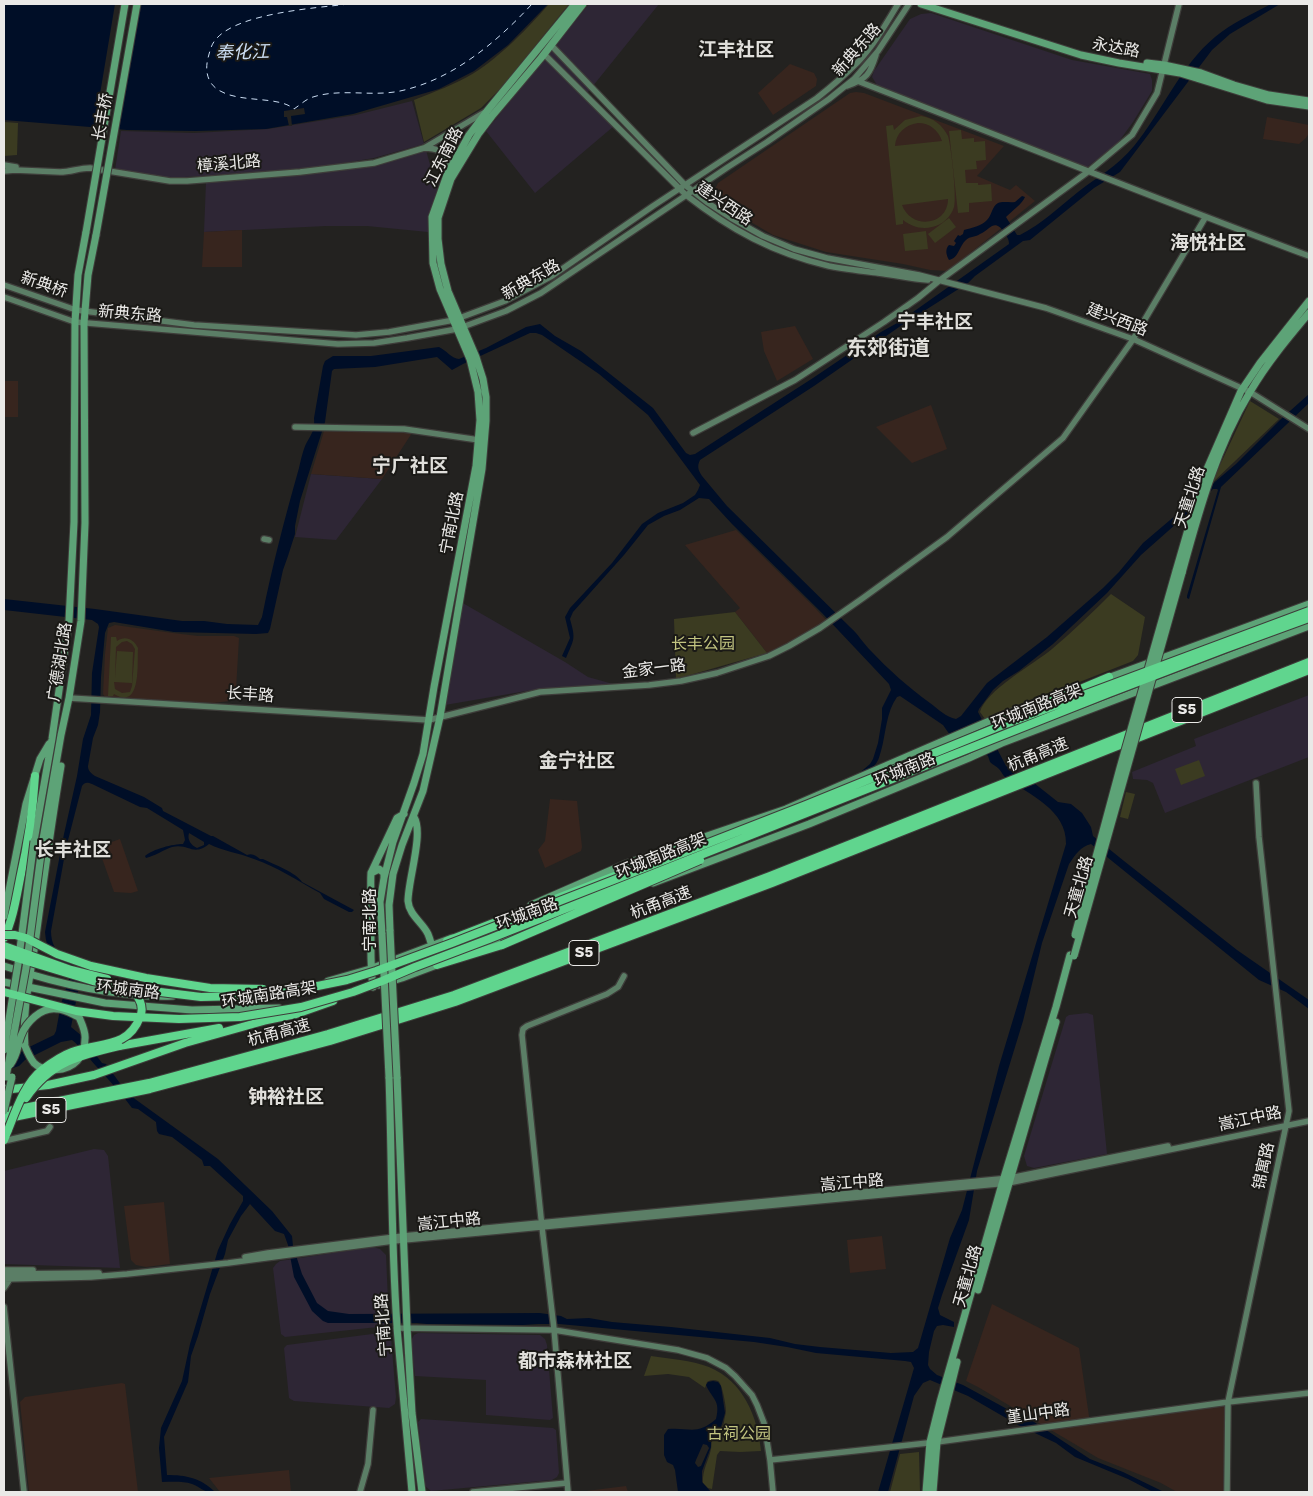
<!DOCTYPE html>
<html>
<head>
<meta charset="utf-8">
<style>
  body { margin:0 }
  #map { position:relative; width:1313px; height:1496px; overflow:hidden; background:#232220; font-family:"Work Sans",sans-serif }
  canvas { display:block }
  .frame { position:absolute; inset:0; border:5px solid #eae9e7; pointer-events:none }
</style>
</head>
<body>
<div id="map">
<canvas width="1313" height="1496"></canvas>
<div class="frame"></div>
</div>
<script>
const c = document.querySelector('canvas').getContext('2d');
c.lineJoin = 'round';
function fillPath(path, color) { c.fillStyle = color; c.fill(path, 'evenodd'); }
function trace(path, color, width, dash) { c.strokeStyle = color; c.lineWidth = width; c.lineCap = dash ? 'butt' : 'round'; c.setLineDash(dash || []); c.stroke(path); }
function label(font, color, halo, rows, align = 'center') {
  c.font = font + ' "Work Sans","Noto Sans SC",sans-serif'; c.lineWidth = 4; c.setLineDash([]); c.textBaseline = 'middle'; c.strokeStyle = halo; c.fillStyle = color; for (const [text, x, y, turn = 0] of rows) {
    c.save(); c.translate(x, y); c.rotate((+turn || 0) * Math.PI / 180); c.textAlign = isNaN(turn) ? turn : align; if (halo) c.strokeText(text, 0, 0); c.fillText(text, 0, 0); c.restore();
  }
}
const commercial = new Path2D(`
  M 589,4 L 659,4 L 584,97 L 614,126 L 535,193 L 486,131 Z
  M 931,13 L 1072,60 L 1150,74 L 1152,80 L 1152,91 L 1133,122 L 1117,144 L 1087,167 L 877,85 L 872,77 L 874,71 L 910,19 L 921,14 Z
  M 412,101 L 424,144 L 374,158 L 313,168 L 171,178 L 115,170 L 121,131 L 194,133 L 268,129 L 356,115 Z
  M 426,150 L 437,190 L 430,214 L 428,232 L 367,226 L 326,226 L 204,232 L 206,182 L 376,165 Z
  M 311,474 L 382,479 L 336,540 L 295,537 Z
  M 461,602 L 565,662 L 588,677 L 613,684 L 538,689 L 445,705 Z
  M 1309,695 L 1309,757 L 1165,813 L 1153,783 L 1147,780 L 1133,779 L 1132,772 L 1196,746 L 1194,739 Z
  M 1087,1013 L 1093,1015 L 1107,1154 L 1034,1168 L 1027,1166 L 1024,1156 L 1066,1017 L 1069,1015 Z
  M 94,1149 L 104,1150 L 108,1156 L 120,1268 L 4,1264 L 4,1171 Z
  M 373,1247 L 380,1249 L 386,1255 L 389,1324 L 387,1326 L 285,1337 L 281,1334 L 273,1268 L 276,1264 L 280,1261 Z
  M 380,1333 L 385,1334 L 391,1338 L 396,1397 L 395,1404 L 389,1408 L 294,1401 L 289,1398 L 284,1348 L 287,1345 Z
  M 418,1333 L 540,1335 L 545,1339 L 547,1345 L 553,1418 L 550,1420 L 486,1415 L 486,1380 L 415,1376 L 411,1341 L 414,1335 Z
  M 421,1419 L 553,1428 L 556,1430 L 559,1473 L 557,1477 L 552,1480 L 431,1491 L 425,1486 L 418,1422 Z`);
const education = new Path2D(`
  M 790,64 L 814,73 L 817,79 L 816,86 L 773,115 L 758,93 Z
  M 856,92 L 864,93 L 1004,146 L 977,176 L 1010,190 L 1016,185 L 1035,201 L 948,271 L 930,270 L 903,264 L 826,252 L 773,235 L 720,204 L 713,193 L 718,183 L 850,93 Z
  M 1267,117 L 1309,125 L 1309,133 L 1306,138 L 1299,144 L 1263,139 Z
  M 242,230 L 242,267 L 202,267 L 204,232 Z
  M 795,326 L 813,359 L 777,381 L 764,351 L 761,332 Z
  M 4,381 L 18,381 L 18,417 L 4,417 Z
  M 931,405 L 947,449 L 912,463 L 876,427 Z
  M 324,431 L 412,433 L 382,479 L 311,474 Z
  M 736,530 L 815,608 L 827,621 L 799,638 L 767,653 L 735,612 L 740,608 L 685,545 Z
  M 115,625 L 173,633 L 198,636 L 234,636 L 239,638 L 236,690 L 234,696 L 229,701 L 214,703 L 105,697 L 103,694 L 105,654 L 108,628 Z
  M 550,799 L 577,801 L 582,847 L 581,851 L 545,868 L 538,850 L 545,841 Z
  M 120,839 L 138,891 L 131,893 L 114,892 L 98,847 Z
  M 164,1202 L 170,1264 L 146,1267 L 136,1265 L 131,1260 L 124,1206 Z
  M 882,1236 L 886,1269 L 850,1273 L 847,1240 Z
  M 992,1304 L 1079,1348 L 1090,1423 L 1226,1404 L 1223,1492 L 1177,1492 L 1161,1483 L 1098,1458 L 1078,1446 L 978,1387 L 966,1381 Z
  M 122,1383 L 125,1384 L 138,1492 L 29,1492 L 20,1402 L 25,1397 Z
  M 289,1470 L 291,1492 L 220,1492 L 209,1478 Z
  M 626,1486 L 628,1492 L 578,1492 Z`);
const green = new Path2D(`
  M 549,4 L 569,4 L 502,87 L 481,108 L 424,142 L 414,100 C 434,92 456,84 474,73 C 501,56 528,28 549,4 Z
  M 921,116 C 934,118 942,125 948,136 C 951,146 957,197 954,207 C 951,217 942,225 932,227 C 921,230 911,226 903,220 L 903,224 L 896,225 L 886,126 L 893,125 L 894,130 L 905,120 ZM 918,123 C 930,123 938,130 942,141 L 895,146 C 896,133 905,125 918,123 ZM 948,199 C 948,226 911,230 902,205 Z
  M 4,122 L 18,123 L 17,155 L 4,156 Z
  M 961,130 L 962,139 L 974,138 L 974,142 L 985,141 L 986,160 L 976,161 L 977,169 L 965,170 L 966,183 L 978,183 L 978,185 L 991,184 L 992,201 L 969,203 L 969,212 L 958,213 L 949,131 Z
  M 949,218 L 956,227 L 935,243 L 928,234 Z
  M 926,231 L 928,249 L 905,251 L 903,234 Z
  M 1250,401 L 1279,419 L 1211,484 Z
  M 1111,594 L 1145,617 L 1138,655 L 1133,661 L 985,719 L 980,712 C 985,691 1034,664 1052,649 C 1072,632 1092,613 1111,594 Z
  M 735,612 L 767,653 L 676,679 L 674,619 Z
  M 111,637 L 116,637 L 117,641 C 125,635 134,639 138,648 C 137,662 142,711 114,694 L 113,696 L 108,696 ZM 127,641 L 132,644 L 135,649 L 132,686 L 130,692 L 122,693 L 115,689 L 114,682 L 132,683 L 133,652 L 117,651 L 115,678 L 116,647 L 122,642 Z
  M 1199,760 L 1205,776 L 1181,785 L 1175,769 Z
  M 1126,792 L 1135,794 L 1128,819 L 1120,817 Z
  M 651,1356 C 670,1359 691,1360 709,1367 C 743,1381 758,1417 761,1451 L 740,1452 L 720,1451 L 717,1455 L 712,1489 L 708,1488 L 703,1483 C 702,1470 709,1460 711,1449 C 712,1444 711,1437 714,1433 C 717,1429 723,1429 724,1422 C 724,1419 726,1414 726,1411 C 726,1405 722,1383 718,1381 C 714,1379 710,1380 707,1382 L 705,1388 L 689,1377 L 668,1374 L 644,1376 Z
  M 919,1452 L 920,1492 L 890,1492 L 900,1454 Z`);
const water = new Path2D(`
  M 4,4 L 548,4 L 508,45 L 474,71 L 439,89 L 353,114 L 266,129 L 196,131 L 127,130 L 4,120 Z
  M 1271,4 L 1280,4 L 1230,34 L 1212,50 L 1120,172 L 1094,188 L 1030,240 L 1023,241 L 975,276 L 968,283 L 902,325 L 814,386 L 700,460 C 697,466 698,470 702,476 L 727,506 L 850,627 C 858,634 863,643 871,651 C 889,670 908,687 930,703 C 938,709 946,717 956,719 L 961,716 L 987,683 L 1047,637 L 1103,588 L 1119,572 L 1143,543 L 1236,464 L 1281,419 L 1309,394 L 1309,403 L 1221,487 L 1189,599 L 1187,598 L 1187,596 L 1218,490 L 1217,489 L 1213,489 L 1185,516 L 1141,555 L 1107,593 L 1053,644 L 1019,671 L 1003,681 L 993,690 L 979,709 L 978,712 L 1006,766 L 1014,772 L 1034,783 L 1058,802 L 1071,804 L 1082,813 L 1091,827 L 1093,836 L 1124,861 L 1237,950 L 1309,1000 L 1309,1009 L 1286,992 L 1259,980 L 1091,844 C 1080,847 1076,854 1069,864 L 1042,943 L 1023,1021 L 977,1171 L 969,1220 L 942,1295 L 938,1308 L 940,1315 L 954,1322 L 954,1327 L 943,1325 L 937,1326 L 934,1331 L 929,1352 L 928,1365 L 930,1369 L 937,1375 L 963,1385 L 1007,1409 L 1025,1416 L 1090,1459 L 1123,1472 L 1164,1492 L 1153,1492 L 1128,1479 L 1075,1457 L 1056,1443 L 1018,1425 L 968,1396 L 930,1380 L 923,1383 L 914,1396 L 888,1492 L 878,1492 L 914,1368 L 911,1362 L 905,1361 L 816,1353 L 787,1347 L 754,1342 L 559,1324 L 538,1324 L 523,1325 L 427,1324 L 417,1323 L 328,1323 L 323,1321 L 312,1311 L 294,1277 L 288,1245 L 284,1234 L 275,1231 L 250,1204 L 241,1216 L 228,1240 L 225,1254 L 210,1294 L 198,1336 L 191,1356 L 188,1382 L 164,1437 L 167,1475 C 186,1475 201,1478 215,1492 C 201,1492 203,1488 192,1484 C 183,1481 172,1482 162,1482 L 159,1448 L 161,1428 L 182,1381 L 190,1344 L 218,1250 L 230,1224 L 243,1201 L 243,1196 L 210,1166 L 204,1166 L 202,1160 L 172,1137 L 159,1134 L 157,1131 L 156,1122 L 138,1109 L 132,1108 C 121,1093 109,1080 96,1066 C 88,1057 82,1048 72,1040 L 61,1042 L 25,1060 L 19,1066 L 13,1068 L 4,1068 L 4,1058 L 17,1058 L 23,1050 L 54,1035 L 56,1031 L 61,1004 L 69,979 L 69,976 C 56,962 46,951 45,932 L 64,834 L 77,776 L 83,739 L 91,715 L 92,673 L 99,627 L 98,624 L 92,620 L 4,610 L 4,599 L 95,609 L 182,621 L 204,621 L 227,624 L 258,625 L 262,617 C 272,567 285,517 299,468 C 301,460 303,449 307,442 C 312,433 315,430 314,418 L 323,366 L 325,361 L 333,356 L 371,356 L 439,347 C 446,350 452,359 459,359 L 486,348 L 526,327 L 540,324 L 555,336 L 581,351 L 653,408 L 686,453 L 690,455 L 695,454 L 813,378 L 881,332 L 899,322 L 1009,244 C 1009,239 1007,237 1005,233 C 994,218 992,228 980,234 C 976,237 970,236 966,240 C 959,246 959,258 949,260 C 946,255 945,249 949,245 L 954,246 L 956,243 L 954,241 L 958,235 L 960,236 L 963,234 L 964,230 C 971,228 982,226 987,220 C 992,215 992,206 998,203 C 1003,201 1010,203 1015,202 L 1022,196 L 1025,197 C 1023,203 1012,211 1006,217 L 1017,235 L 1020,235 C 1042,224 1059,207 1078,192 C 1097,177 1118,166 1134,146 C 1162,112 1180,66 1215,37 C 1232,23 1252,14 1271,4 ZM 530,333 L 536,333 L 542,335 L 599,374 L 648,415 L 700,485 L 698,490 L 695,495 L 683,503 L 658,513 L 642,524 L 612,563 L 570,608 L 565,617 L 570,638 L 562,656 L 566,658 C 574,639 576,640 570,619 L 573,612 L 624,555 L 648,525 L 664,516 L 680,510 L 699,498 L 709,499 L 732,524 L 822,613 L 889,684 L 891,690 L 882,708 L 882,719 L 878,743 L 873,759 L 870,764 L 857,775 C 865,773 873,769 877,762 C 879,759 880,754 881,751 C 886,733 886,712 897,697 L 900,696 L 943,725 L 950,735 L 966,735 L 988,756 L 990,762 C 993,765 996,766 999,769 C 1002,772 1003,776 1006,778 C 1030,795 1067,810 1066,844 L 999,1066 L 962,1210 L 950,1238 L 918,1348 L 913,1352 L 891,1353 L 820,1347 L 795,1344 L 770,1338 L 671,1327 L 612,1322 L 589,1318 L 567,1319 L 561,1316 L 540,1313 L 349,1314 L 328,1311 L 317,1303 L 302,1274 L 293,1246 L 292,1236 L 272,1211 L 218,1159 L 135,1099 L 119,1082 L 106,1064 L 102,1063 L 89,1046 L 88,1041 L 71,1027 L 81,976 C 72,958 51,957 51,931 L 66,848 L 82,786 C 85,782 87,782 92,784 L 140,807 L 147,808 L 183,830 L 185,840 L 183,844 C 173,844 153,849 145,856 L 146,858 C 155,856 163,850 172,847 C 189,843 193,857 209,844 C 223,851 239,853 254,859 C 277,867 298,881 320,893 L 324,899 L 349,912 L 352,912 L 354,910 L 302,882 C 297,873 273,864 263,859 L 260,859 C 256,856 253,853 247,855 L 213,836 L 211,836 L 163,811 L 162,808 L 144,797 L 95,776 C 91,773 88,771 88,766 L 93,738 L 98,725 L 100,712 L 101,677 L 105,633 L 109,623 L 114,622 L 174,632 L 256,634 L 268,633 L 270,629 L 283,570 L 288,556 L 295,534 L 295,526 L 300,501 L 325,422 L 332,371 L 334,369 L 375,367 L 437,357 L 452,370 L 463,364 ZM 189,833 L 204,842 L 204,845 L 197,848 C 191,845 187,840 189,833 Z
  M 713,1381 L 718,1382 L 721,1386 L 725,1413 L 721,1427 L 713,1432 L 711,1436 L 711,1447 L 702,1471 L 702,1482 L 711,1492 L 678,1492 L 675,1470 L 673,1465 L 667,1462 L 664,1455 L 664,1435 L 668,1429 C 689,1427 697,1436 716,1419 C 721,1400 712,1399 706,1385 L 708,1382 ZM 703,1444 L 707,1445 L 709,1448 L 701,1466 L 698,1467 L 695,1463 L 696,1460 Z`);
const pier = new Path2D(`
  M 115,4 L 139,4 L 118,132 L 94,130 Z
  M 304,108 L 305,114 L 291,116 L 292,126 L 289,126 L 287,117 L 284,117 L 284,111 Z`);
const ferry = new Path2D(`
  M 349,4 C 315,8 240,13 217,38 C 211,44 210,51 208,58 C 205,70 207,82 217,89 C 238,104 278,95 294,109 C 300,105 306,99 313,97 C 341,88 372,97 400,91 C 452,80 497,42 532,4`);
const secondary = new Path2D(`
  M 551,45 L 685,185 L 708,203 L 731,218 L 763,236 L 794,249 L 827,258 L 919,275 L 1046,308 L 1133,339 L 1250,392 L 1309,429
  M 544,54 L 686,195 C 731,230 773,253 829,266 C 845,269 862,271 878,273 C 895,275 911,279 928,280
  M 860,82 C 1010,140 1159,200 1309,256
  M 847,86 C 867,79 870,74 876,55
  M 4,165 L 16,167
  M 448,170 L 449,163 C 445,151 436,148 424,148 L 485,112
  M 4,171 L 15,170 L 60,172 C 71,172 79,168 90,168 L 170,181 L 187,181 L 300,172 L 374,163 L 424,148
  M 4,285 L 76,310 L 194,325 L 356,335 L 389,332 L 454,320 L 505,301 L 552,276 L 653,206 L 817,98 C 831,87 845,75 858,62 C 874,45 886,24 898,4
  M 4,297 L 75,322 L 338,344 L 374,343 L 407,338 L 457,329 L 506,311 L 541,293 L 728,167 L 767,142 L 829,99 L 854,79 L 878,51 L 909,4
  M 295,427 L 404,429 L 479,440
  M 693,433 L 795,380 L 884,322 L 918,298 L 940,280 L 1089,171 L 1132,135 L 1157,93 L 1179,4
  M 264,539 L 269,540
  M 69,698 L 429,720 L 540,692 L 649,685 L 681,681 L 717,673 L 769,656 L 789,646 L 820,628 L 863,598 L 947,537 L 1063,438 L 1132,341 L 1205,218
  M 4,1141 L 47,1131 L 50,1127
  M 245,1257 L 268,1253 L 403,1236 L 1010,1178 L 1168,1146
  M 4,1270 L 33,1270
  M 4,1274 L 99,1273
  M 4,1279 L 91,1277 L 127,1274 L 228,1263 L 393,1241 L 1008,1183 L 1309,1121
  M 4,1288 L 10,1279
  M 4,1307 L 24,1492
  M 397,1326 L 397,1328 L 554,1330 L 678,1350 L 707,1358 L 726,1368 L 735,1376 L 752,1395 L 757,1405 L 764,1423 L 770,1460 L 773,1492
  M 770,1460 L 937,1442 L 1228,1402 L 1309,1393
  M 360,1492 L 368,1464 L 373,1410
  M 473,1492 L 567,1483
  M 568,1492 L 554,1329 L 542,1227 L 522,1035 L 523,1029 L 527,1026 L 607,994 L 618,987 L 624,976
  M 1227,1492 L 1228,1402 L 1289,1111 L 1259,837 L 1256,783`);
const primary = new Path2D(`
  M 921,4 L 1081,55 L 1119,63 L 1180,73 L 1267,100 L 1309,106
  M 1147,63 L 1164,65 L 1201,73 L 1234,85 L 1269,95 L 1309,101
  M 1176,571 L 1194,509 L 1207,469 L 1241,391 L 1260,363 L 1309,301
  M 1182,573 C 1199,511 1216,448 1250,392 C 1267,363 1288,338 1309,313
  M 1105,679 L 1309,604
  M 414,817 C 424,833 408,880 408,901 C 409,915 423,923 428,934 C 432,944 434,955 437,965
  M 43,839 L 61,735 L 69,698 L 81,621 L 85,523 L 84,323 L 88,275 L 96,235
  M 34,841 L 52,739 L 69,621 L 74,522 L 75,322 L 78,275 L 86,232
  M 371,873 C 370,890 372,907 371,924 C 371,946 370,966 373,987
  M 384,878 L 384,873 L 379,869 L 371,873 L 397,818 L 404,814
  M 653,883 L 809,824 L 969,758 L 1002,743 L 1309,626
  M 531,905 L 625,864 L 786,809 L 1001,716 L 1050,698
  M 4,916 L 26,804 L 40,759 L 49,744
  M 390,931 L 389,905 L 393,874 L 402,845 L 423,791 L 440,717 L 482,469 L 486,421 L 486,397 L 483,379 L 476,357 L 448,291 L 441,264 L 438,239 L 438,218 L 451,179 L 479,133 L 492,116 L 541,58 L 583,4
  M 382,934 L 380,902 L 384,878 L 393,842 L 414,783 L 423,754 L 434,687 L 476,466 L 480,420 L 478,392 L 470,359 L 440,289 L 433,263 L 432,217 L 447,175 L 469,135 L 487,111 L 575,4
  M 464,954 L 506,936 L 559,917
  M 4,966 C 58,984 116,998 173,996
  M 328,981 L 370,969 L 452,938
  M 4,982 L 105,1003 L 192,1010 L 279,1008
  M 379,985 L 402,978 L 442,963
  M 25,1046 C 22,1011 30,977 35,944 C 43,884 51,825 61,766
  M 389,1077 C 392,1160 391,1243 397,1326
  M 397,1077 L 407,1327 L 412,1413 L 422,1492
  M 978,1290 L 1056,1022
  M 397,1328 L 412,1492
  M 926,1492 L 930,1442 L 940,1402 L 1002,1184 L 1056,1007 L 1070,955
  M 933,1492 L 937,1442 L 957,1362`);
const highway = new Path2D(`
  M 1007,720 L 1109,677
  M 4,938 C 13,919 16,899 20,879 C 28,844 33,811 35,776
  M 447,941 L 666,856
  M 437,965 L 502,945
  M 262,1021 L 296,1014 L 333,1001
  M 119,1046 L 219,1028
  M 4,1089 L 12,1089 L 48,1085 L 94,1075 L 185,1043 L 267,1020
  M 4,1112 L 149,1083 L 328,1034 L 454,995 L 770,876 L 1309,662
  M 4,1119 L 150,1089 L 330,1041 L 455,1002 L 772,883 L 1309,670
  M 4,1140 L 8,1130`);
const primaryBridge = new Path2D(`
  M 86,232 L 125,4
  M 96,235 L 137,4
  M 390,931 L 397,1077
  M 382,934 L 389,1077
  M 1075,935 L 1120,768 L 1176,571
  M 1074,956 L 1182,573
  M 4,1050 L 18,964 L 34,841
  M 10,1065 C 19,1052 16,1049 21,1036 C 26,1022 41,1007 57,1009 C 65,1009 72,1014 79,1017 C 82,1024 86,1032 85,1039 C 85,1047 82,1056 77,1061 C 67,1072 44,1073 34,1063 C 30,1058 27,1051 25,1046
  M 6,1077 L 26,968 L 43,839
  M 4,1111 L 12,1077`);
const highwayBridge = new Path2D(`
  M 4,935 L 15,935 L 26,938 L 57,954 L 91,966 L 146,978 L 210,988 L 263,989
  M 502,945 L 700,860
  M 4,946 L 71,970 L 107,979
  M 4,954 L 93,981 L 144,990 L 201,997 L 242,996 L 298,990 L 347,980 L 376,971 L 452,943 L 806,805 L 1003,725 L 1309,611
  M 4,992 L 76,1011 L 113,1016 L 179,1019 L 240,1017 L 301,1007 L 353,992 L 382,981 L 415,967 L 489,939 L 1109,693 L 1224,649 L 1309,618
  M 26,1098 C 50,1062 80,1055 119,1046
  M 8,1130 C 16,1110 25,1083 42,1070 C 51,1063 61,1056 72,1052 C 99,1042 128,1049 140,1017 C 145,1006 138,995 129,987`);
const shields = [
  [1187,710,30],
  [584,953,30],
  [51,1110,30]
];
const shieldNames = [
  ["S5",1187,710],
  ["S5",584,953],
  ["S5",51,1110]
];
const streetNames = [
  ["永达路",1116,48,10],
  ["新典东路",857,50,-49],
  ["长丰桥",103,117,-80],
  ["江东南路",444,157,-63],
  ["樟溪北路",229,164,-5],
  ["建兴西路",724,204,34],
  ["新典东路",531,280,-30],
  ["新典桥",44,285,19],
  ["新典东路",130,314,5],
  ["建兴西路",1117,320,21],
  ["天童北路",1190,497,-72],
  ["宁南北路",452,523,-79],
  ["广德湖北路",60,662,-81],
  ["金家一路",654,669,-7],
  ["长丰路",250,695,4],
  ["环城南路高架",1037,707,-22],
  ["杭甬高速",1038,755,-22],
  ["环城南路",905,770,-22],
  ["环城南路高架",661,856,-22],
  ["天童北路",1079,887,-74],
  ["杭甬高速",661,903,-21],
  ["环城南路",527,914,-20],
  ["宁南北路",370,920,-90],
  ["环城南路",128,990,7],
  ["环城南路高架",269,995,-9],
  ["杭甬高速",279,1033,-15],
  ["嵩江中路",1250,1119,-12],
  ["锦寓路",1264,1166,-78],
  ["嵩江中路",852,1183,-5],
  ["嵩江中路",449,1222,-6],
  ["天童北路",968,1276,-74],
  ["宁南北路",384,1325,-94],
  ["堇山中路",1038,1414,-8]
];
const parkNames = [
  ["长丰公园",703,644],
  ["古祠公园",739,1434]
];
const waterNames = [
  ["奉化江",242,53,-2]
];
const quarterNames = [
  ["江丰社区",736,50],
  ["海悦社区",1208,243],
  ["宁丰社区",935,322],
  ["宁广社区",410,466],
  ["金宁社区",577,761],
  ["长丰社区",73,850],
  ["钟裕社区",286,1097],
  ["都市森林社区",575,1361]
];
const districtNames = [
  ["东郊街道",888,349]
];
fillPath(commercial, '#2e2635');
fillPath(education, '#37251e');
fillPath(green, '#3b3b21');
fillPath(water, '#000e27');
fillPath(pier, '#232220');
trace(ferry, '#ccdef4', 1, [6, 5]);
trace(secondary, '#3e3d3a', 8);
trace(primary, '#3e3d3a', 9);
trace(highway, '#3e3d3a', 10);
trace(secondary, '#5b7e66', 5.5);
trace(primary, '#5da377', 7);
trace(highway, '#60d58e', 8);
trace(primaryBridge, '#3e3d3a', 9, []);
trace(highwayBridge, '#3e3d3a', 10, []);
trace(primaryBridge, '#5da377', 7);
trace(highwayBridge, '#60d58e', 8);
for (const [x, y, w] of shields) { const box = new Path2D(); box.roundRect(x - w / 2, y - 12.5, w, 25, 4); c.fillStyle = '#1a1916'; c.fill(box); trace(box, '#eae9e7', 1); }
label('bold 15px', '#eae9e7', null, shieldNames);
label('16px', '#eae9e7', '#1a1916', streetNames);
label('16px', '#c2c480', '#1a1916', parkNames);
label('italic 18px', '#ccdef4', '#1a1916', waterNames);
label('bold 19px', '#e0dfdb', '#1a1916', quarterNames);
label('bold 21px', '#e0dfdb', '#1a1916', districtNames);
</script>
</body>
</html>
